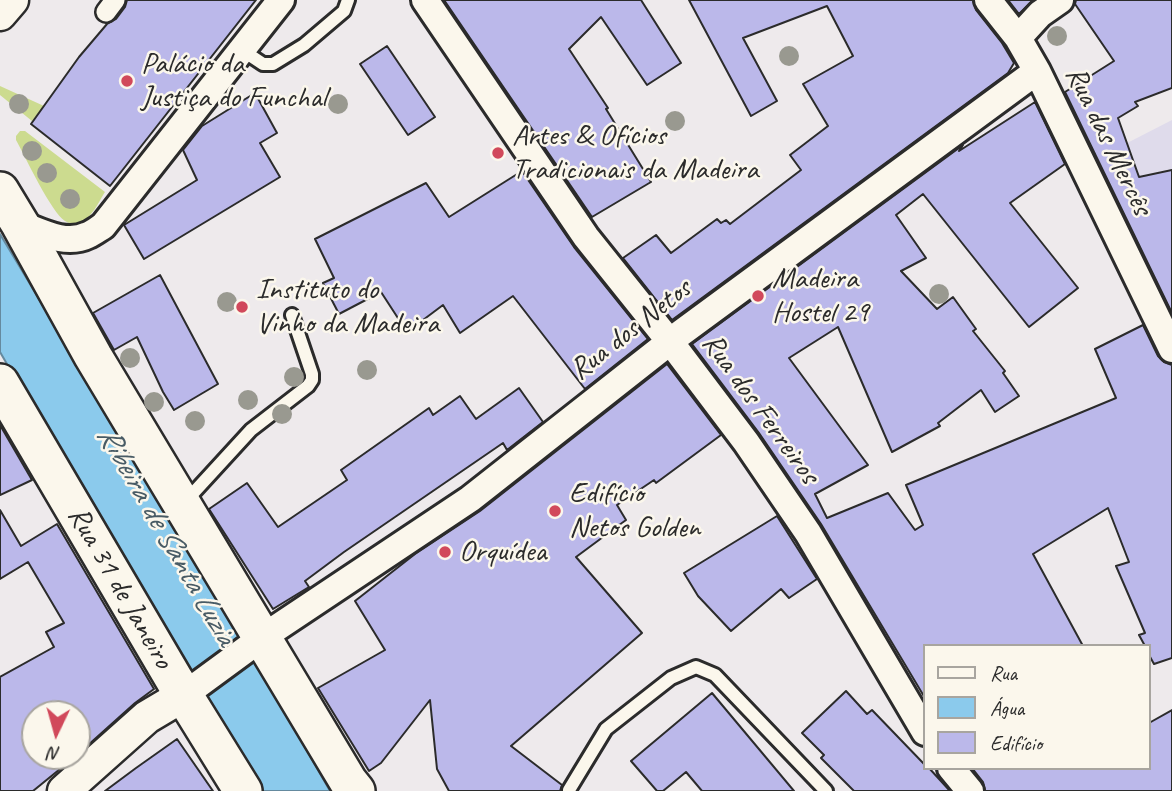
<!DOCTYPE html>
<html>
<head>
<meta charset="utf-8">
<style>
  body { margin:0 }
  #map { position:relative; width:1172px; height:791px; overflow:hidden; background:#eeeaec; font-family:Caveat,sans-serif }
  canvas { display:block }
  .legend { position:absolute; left:923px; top:644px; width:228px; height:126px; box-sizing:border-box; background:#fbf7ec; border:2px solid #a8a59f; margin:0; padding:9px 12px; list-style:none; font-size:21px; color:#2b2b2b }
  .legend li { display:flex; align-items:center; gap:14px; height:35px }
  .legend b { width:35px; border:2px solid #a8a59f }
  .north { position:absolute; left:21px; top:700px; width:70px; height:70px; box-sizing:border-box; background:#fbf7ec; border:2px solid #a8a59f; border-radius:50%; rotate:185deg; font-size:19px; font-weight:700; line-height:28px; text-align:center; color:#2b2b2b }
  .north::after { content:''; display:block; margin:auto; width:24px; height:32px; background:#d1495b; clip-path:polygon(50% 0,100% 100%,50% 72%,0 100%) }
</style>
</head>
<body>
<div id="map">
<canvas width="1172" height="791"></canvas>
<ul class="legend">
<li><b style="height:9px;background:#fbf7ec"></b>Rua</li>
<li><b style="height:19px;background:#8bcaec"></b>Água</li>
<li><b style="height:19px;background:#bbb8ea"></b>Edifício</li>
</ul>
<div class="north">N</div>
</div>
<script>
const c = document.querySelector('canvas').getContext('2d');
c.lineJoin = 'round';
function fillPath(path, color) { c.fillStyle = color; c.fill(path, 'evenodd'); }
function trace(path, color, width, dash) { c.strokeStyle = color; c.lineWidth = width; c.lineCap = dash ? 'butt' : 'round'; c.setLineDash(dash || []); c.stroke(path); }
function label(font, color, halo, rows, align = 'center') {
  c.font = font + ' Caveat,sans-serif'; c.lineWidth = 5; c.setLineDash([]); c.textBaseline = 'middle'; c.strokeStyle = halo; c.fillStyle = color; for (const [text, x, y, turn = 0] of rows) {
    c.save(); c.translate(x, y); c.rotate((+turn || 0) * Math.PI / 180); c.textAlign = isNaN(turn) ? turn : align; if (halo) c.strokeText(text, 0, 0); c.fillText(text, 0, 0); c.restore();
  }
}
const built = new Path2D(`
  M 1172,120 L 1172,321 L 1152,273 L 1096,159 Z`);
const green = new Path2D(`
  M 0,86 L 44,106 L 32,121 L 0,95 Z
  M 20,131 L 25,131 L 105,192 C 99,201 92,218 81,222 C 76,225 70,224 65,221 C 51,212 26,158 16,140 L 16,136 Z`);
const water = new Path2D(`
  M 0,234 L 149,482 L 239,636 L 254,658 L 330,791 L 259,791 L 122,562 L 0,352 Z`);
const building = new Path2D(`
  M 127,0 L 256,0 L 110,186 L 31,124 L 79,57 L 107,24 L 116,19 L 125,7 Z
  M 444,0 L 641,0 L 681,63 L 647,85 L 601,17 L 569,49 L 608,108 L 606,109 L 651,182 L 592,217 Z
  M 689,0 L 973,0 L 976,10 L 1002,43 L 1014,63 L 1008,73 L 672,320 L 623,258 L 656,235 L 671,253 L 717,219 L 721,223 L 726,220 L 730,224 L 801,170 L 790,155 L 828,126 L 803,84 L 853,56 L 827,6 L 743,38 L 777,101 L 751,116 Z
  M 1008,0 L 1033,0 L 1019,14 Z
  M 1076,0 L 1172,0 L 1172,88 L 1135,102 L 1138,106 L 1118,118 L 1139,177 L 1172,170 L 1172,313 L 1065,92 L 1114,61 L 1075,4 Z
  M 387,46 L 435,117 L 408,135 L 360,64 Z
  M 255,93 L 277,133 L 260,143 L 280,177 L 144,259 L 124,225 L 197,180 L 183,150 L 202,126 Z
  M 1035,102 L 1065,164 L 1010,203 L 1078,288 L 1029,327 L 923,194 L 896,215 L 926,258 L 901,271 L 937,309 L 953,297 L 976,329 L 973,331 L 1005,371 L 1003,373 L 1019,396 L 995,412 L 981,390 L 938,423 L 940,426 L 892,452 L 838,327 L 789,358 L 868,465 L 815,494 L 827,518 L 888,493 L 915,530 L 923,525 L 906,485 L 1116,398 L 1095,349 L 1143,325 L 1158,356 L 1164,362 L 1172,365 L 1172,658 L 1154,664 L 1149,655 L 1149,646 L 1145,646 L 1139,635 L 1145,633 L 1116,566 L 1129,562 L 1108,508 L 1033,554 L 1083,646 L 925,646 L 925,698 L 821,524 L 759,433 L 692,344 L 963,145 L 959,151 Z
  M 522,171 L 574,247 L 648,339 L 585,389 L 513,296 L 460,333 L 443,305 L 407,332 L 381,292 L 339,314 L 323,283 L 334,278 L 315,239 L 426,183 L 449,217 Z
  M 160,275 L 218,384 L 174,410 L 163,392 L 137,337 L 114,350 L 93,313 Z
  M 667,364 L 721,435 L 656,483 L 654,480 L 617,505 L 626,520 L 576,557 L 642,633 L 511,746 L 562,785 L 560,791 L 449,791 L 437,769 L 430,700 L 381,763 L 369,771 L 318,688 L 385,650 L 355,601 L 415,554 L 480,511 Z
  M 519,388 L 543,422 L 507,450 L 503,443 L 344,552 L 305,581 L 309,587 L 273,609 L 209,509 L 247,483 L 278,527 L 347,480 L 341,470 L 429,408 L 433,415 L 460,396 L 476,419 Z
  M 0,425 L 32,480 L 0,495 Z
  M 0,510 L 21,546 L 57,524 L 154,689 L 135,703 L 77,755 L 77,714 L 35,714 L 35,756 L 76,756 L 33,791 L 0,791 L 0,677 L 54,647 L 46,632 L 64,623 L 28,562 L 0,579 Z
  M 777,516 L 817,579 L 789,598 L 781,589 L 731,631 L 698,596 L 684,573 Z
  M 846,691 L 867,714 L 872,710 L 925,765 L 925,768 L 929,768 L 950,791 L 854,791 L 821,758 L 824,755 L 802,733 Z
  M 712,693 L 794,791 L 702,791 L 686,772 L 663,791 L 657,791 L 631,761 Z
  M 1172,710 L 1172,791 L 985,791 L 983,782 L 972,768 L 1149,768 L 1149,723 Z
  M 177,739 L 213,791 L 105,791 L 136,768 Z`);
const service = new Path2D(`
  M 242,50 L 263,64 L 273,64 L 304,45 L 344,11 L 348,0
  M 185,502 L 251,430 L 308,386 L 312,380 L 312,374 L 292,315
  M 569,790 L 606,729 L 671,678 L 696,667 L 715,675 L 826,791`);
const pedestrian = new Path2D(`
  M 106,12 L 115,0`);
const minor = new Path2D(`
  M 425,0 L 586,237 L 678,352 L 746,442 L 808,533 L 925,732
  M 988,0 L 1018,38 L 1037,71 L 1172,349
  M 1018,38 L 1040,14 L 1060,0
  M 20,224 C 41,232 66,246 88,235 C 93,233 98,229 103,226 L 281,0
  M 184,695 L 263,637 L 470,499 L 681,333 L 1037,71
  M 951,768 L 970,791`);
const tertiary = new Path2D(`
  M 0,14 L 12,0
  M 64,791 L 147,717 L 184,695`);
const secondary = new Path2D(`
  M 0,191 L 20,224 L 93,356 L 348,781 L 356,791
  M 0,383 L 175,681 L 243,791`);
const trees = [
  [1057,36],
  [789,56],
  [19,104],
  [338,104],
  [675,121],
  [32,151],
  [47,173],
  [70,199],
  [939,294],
  [227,302],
  [130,358],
  [367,370],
  [294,377],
  [248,400],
  [154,402],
  [282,414],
  [195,421]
];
const markers = [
  [127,81,7,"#d1495b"],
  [498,153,7,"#d1495b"],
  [758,296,7,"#d1495b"],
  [242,307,7,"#d1495b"],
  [555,511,7,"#d1495b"],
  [445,552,7,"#d1495b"]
];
const poiNames = [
  ["Palácio da",141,64],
  ["Justiça do Funchal",141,98],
  ["Artes & Ofícios",512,136],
  ["Tradicionais da Madeira",512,170],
  ["Madeira",772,279],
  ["Hostel 29",772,313],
  ["Instituto do",256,290],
  ["Vinho da Madeira",256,324],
  ["Edifício",569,494],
  ["Netos Golden",569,528],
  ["Orquídea",459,552]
];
const streetNames = [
  ["Rua das Mercês",1108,141,64],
  ["Rua dos Netos",631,330,-38],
  ["Rua dos Ferreiros",760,409,54],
  ["Rua 31 de Janeiro",120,588,60]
];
const waterNames = [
  ["Ribeira de Santa Luzia",166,536,60]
];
fillPath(built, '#dfdbeb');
fillPath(green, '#ccdb8f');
fillPath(water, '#8bcaec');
trace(water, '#658a9f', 2);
fillPath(building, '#bbb8ea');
trace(building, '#2b2b2b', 2);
trace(service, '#2b2b2b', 18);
trace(pedestrian, '#2b2b2b', 24);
trace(minor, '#2b2b2b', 32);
trace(tertiary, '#2b2b2b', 37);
trace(secondary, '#2b2b2b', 42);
trace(service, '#fbf7ec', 12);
trace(pedestrian, '#fbf7ec', 19);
trace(minor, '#fbf7ec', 26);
trace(tertiary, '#fbf7ec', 32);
trace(secondary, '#fbf7ec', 37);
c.fillStyle = '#999990';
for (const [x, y] of trees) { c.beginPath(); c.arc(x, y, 10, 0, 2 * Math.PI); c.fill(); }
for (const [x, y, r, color] of markers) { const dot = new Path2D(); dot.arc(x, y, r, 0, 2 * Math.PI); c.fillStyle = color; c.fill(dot); trace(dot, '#fbf7ec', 2.5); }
label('30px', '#2b2b2b', '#fbf7ec', poiNames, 'left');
label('30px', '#2b2b2b', '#fbf7ec', streetNames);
label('italic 32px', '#485b65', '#fbf7ec', waterNames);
</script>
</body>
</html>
